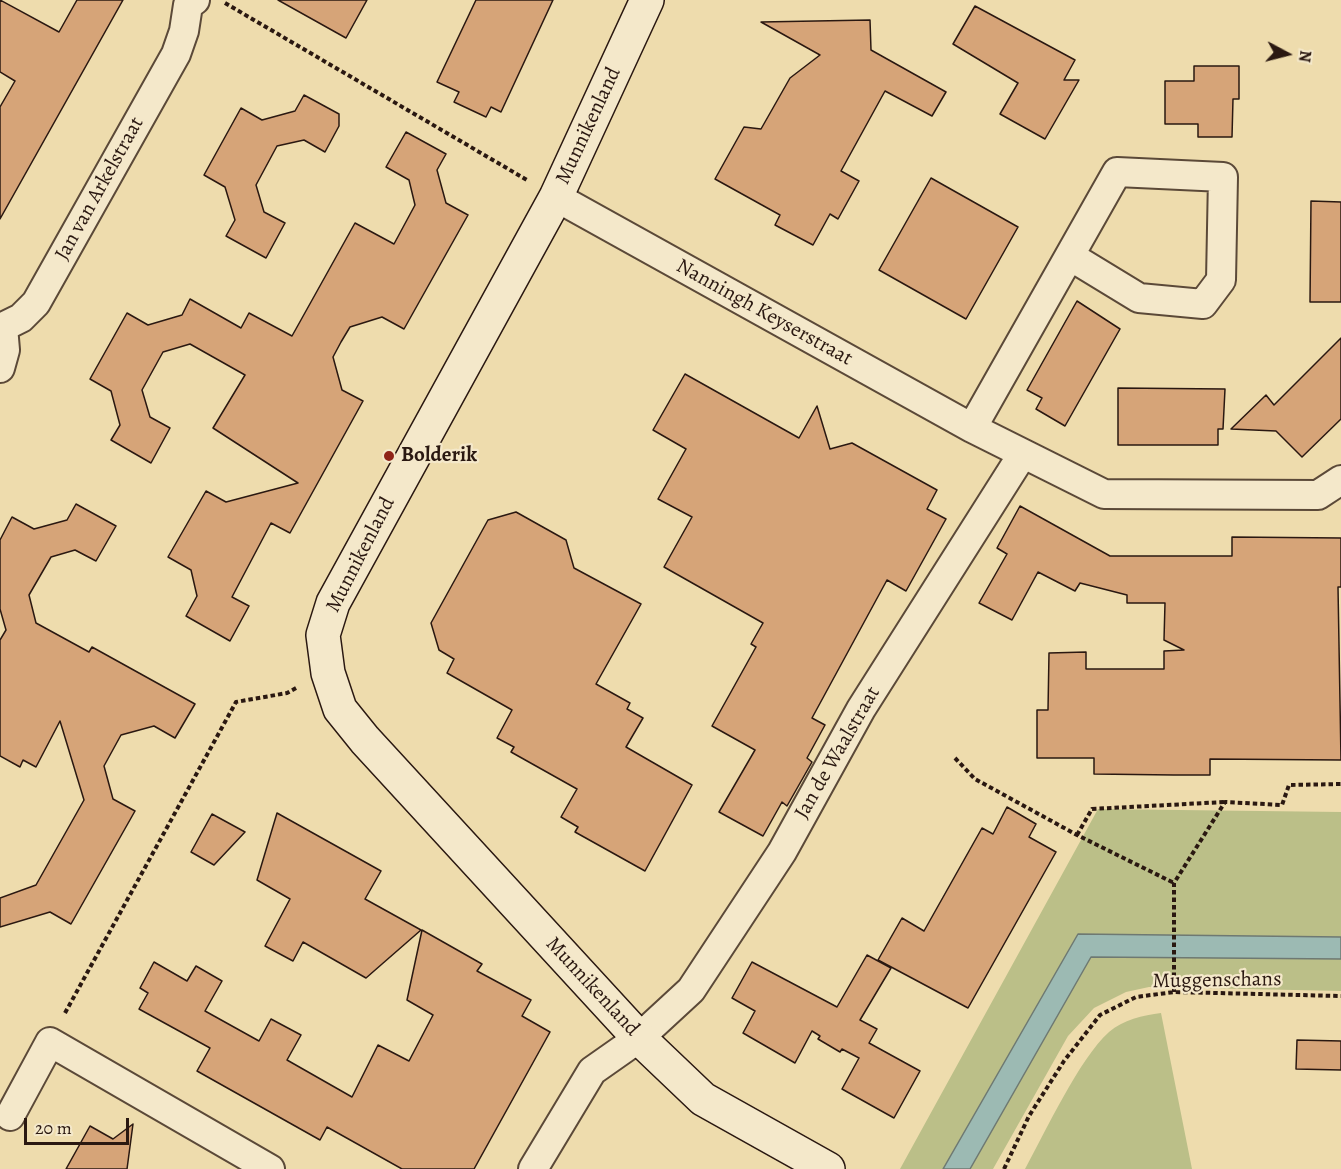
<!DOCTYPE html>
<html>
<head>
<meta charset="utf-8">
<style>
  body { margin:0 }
  #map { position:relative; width:1341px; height:1169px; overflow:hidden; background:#eedcad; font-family:Alegreya,serif }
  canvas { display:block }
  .north { position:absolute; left:1257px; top:24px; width:60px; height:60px; -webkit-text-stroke:4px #f4e8ca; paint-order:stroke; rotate:97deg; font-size:16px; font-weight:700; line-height:24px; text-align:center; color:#2a1811 }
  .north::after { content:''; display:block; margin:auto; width:21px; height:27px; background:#2a1811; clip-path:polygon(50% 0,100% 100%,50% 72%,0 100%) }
  .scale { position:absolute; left:24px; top:1118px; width:105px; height:27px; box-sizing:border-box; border:3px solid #2a1811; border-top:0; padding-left:8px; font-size:18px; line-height:21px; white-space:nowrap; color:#2a1811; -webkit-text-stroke:4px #f4e8ca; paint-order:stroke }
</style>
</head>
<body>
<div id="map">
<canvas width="1341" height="1169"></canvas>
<div class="north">N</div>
<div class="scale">20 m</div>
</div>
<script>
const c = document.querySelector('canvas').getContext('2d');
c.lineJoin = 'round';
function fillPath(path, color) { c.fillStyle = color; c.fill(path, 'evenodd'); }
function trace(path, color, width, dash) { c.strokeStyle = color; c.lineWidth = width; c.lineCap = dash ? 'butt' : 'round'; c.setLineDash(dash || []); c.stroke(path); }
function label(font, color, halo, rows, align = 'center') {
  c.font = font + ' Alegreya,serif'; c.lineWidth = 4.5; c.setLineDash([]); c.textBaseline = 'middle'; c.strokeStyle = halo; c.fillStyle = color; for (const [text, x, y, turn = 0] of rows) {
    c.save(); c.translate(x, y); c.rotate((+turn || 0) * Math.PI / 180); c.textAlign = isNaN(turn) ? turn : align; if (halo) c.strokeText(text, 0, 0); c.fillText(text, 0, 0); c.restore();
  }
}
const green = new Path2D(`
  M 1098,809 L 1341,812 L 1341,991 L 1149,987 L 1126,992 L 1094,1008 L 1068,1036 L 993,1169 L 900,1169 Z
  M 1161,1013 L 1192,1169 L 1025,1169 C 1046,1131 1079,1059 1109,1032 C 1123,1020 1143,1015 1161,1013 Z`);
const water = new Path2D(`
  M 1078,934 L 1341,937 L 1341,959 L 1091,957 L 970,1169 L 943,1169 Z`);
const building = new Path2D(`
  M 0,0 L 59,32 L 77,0 L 123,0 L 0,219 L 0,107 L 15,81 L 0,72 Z
  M 278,0 L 367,0 L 346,38 Z
  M 476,0 L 553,0 L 501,112 L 491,107 L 486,117 L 454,102 L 459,92 L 437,82 Z
  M 975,6 L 1075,60 L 1064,80 L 1079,80 L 1045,139 L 1000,114 L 1018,83 L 953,44 Z
  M 870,20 L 871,50 L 946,92 L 932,116 L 885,91 L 841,171 L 859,181 L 838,219 L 830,214 L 813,245 L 775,225 L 780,215 L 715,179 L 744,127 L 761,129 L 790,78 L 820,55 L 761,22 Z
  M 1194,66 L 1239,66 L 1239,99 L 1233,99 L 1232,137 L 1198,137 L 1198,124 L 1165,124 L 1165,81 L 1194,81 Z
  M 304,95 L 339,114 L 339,126 L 325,152 L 304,140 L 277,146 L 256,185 L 264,212 L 285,223 L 266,258 L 226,236 L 235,220 L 225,187 L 204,175 L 241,108 L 262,120 L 295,111 Z
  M 406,132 L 446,154 L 437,170 L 446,203 L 468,215 L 404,329 L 382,317 L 350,327 L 341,342 L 333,357 L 342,390 L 363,401 L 290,533 L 271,523 L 232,597 L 249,606 L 230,641 L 186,616 L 197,596 L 191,570 L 168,557 L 206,491 L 226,502 L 298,483 L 213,428 L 245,375 L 190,344 L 163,352 L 142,390 L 150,417 L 170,428 L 151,463 L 111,440 L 120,425 L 111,391 L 90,379 L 127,313 L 148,325 L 182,315 L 190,299 L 241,328 L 249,313 L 292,336 L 355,223 L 394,244 L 415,205 L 409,180 L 386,167 Z
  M 931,178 L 1018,227 L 966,319 L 879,270 Z
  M 1311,201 L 1341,202 L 1341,302 L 1310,302 Z
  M 1077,301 L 1120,329 L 1065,426 L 1036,409 L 1042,398 L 1027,390 Z
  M 1341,338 L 1341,419 L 1302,457 L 1276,431 L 1231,429 L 1266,395 L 1274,405 Z
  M 685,374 L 799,438 L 817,406 L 830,449 L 852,443 L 937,490 L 927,509 L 946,519 L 906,591 L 887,580 L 812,718 L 825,725 L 807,758 L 812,762 L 787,806 L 782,802 L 763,836 L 719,812 L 755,750 L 712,726 L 756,647 L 751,644 L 763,623 L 664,567 L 692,517 L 658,499 L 686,449 L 653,430 Z
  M 1118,388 L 1225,389 L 1223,429 L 1218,429 L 1218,445 L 1118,445 Z
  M 76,504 L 116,526 L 96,561 L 75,550 L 51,557 L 29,595 L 36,623 L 89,652 L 92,647 L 195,704 L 175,738 L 154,726 L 121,735 L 104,766 L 113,799 L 135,811 L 71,924 L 50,912 L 0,927 L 0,898 L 36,885 L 84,800 L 60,721 L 36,767 L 23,760 L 20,767 L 0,756 L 0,640 L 6,630 L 0,609 L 0,540 L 12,517 L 34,529 L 67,520 Z
  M 1020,506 L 1110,556 L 1232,556 L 1232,537 L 1341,538 L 1341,587 L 1338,587 L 1341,760 L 1210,759 L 1210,775 L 1174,775 L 1094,774 L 1094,758 L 1037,758 L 1037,710 L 1048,710 L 1049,653 L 1086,652 L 1086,669 L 1164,669 L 1164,651 L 1184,650 L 1164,640 L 1165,603 L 1127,603 L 1127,595 L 1080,583 L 1075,591 L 1038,572 L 1012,620 L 979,603 L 1007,554 L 997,548 Z
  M 516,512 L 566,540 L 574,568 L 641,604 L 596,684 L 630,703 L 627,709 L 643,718 L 626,747 L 692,785 L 645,871 L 575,832 L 578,827 L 561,817 L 577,789 L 511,752 L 514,747 L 497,738 L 512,710 L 447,673 L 454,659 L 439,650 L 431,623 L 488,520 Z
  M 1007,807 L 1036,824 L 1029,837 L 1056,852 L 968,1008 L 878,960 L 902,918 L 924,931 L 982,828 L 993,834 Z
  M 277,813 L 381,871 L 365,899 L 421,930 L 366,978 L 303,942 L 293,961 L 265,946 L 290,899 L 257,880 Z
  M 212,814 L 245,832 L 214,865 L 191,852 Z
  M 422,930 L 482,964 L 477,971 L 531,1000 L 522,1016 L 550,1032 L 474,1169 L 402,1169 L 327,1127 L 320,1140 L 197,1071 L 210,1048 L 139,1009 L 148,993 L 140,988 L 154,962 L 187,981 L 196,966 L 222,981 L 205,1011 L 259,1041 L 271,1019 L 301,1035 L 287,1060 L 352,1097 L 378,1045 L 409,1061 L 433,1015 L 407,1000 Z
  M 867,955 L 891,968 L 860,1020 L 877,1029 L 869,1043 L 920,1071 L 894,1118 L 842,1089 L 859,1058 L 842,1049 L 840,1052 L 818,1039 L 820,1036 L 812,1031 L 795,1063 L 743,1033 L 755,1011 L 732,998 L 752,962 L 837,1007 Z
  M 1297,1040 L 1341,1041 L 1341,1070 L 1296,1069 Z
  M 133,1124 L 127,1169 L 66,1169 L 90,1126 L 113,1139 Z`);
const path = new Path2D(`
  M 225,3 L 527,180
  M 955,758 L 975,779 L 1077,835 L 1174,883
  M 1077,835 L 1092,809 L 1224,802
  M 1174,992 L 1174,883 L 1225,802 L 1282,805 L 1289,785 L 1341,784
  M 65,1013 L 236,702 L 287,693 L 298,687
  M 1004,1169 L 1029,1116 L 1064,1061 L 1100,1015 L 1136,997 L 1174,992 L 1341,996`);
const street = new Path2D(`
  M 556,197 L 972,428 L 1104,494 L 1318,495 L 1341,480
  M 0,368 L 5,350 L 3,327 L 21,318 L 36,303 L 176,54 L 184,31 L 188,5 L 195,0
  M 972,428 L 1117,172 L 1223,177 L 1221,280 L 1203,304 L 1139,298 L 1070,256
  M 10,1116 L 50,1042 L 270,1169
  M 533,1169 L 592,1071 L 639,1038 L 691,990 L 782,852 L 861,709 L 1022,455`);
const secondary = new Path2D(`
  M 647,0 L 556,197 L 333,603 L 323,635 L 328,673 L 340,709 L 365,740 L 639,1038 L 703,1099 L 828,1169`);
const markers = [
  [389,456,6,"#8f2418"]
];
const streetNames = [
  ["Munnikenland",589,126,-65],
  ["Jan van Arkelstraat",100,189,-61],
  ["Nanningh Keyserstraat",764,313,29],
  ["Munnikenland",361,555,-63],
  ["Jan de Waalstraat",838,753,-60],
  ["Muggenschans",1217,981,-1],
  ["Munnikenland",592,987,47]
];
const poiNames = [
  ["Bolderik",401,456]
];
fillPath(green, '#bbbf88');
fillPath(water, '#9cbab3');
trace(water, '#6e7972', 1.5);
fillPath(building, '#d6a478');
trace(building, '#2a1811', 1.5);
trace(street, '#5b4938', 32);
trace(secondary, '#2a1811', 36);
trace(path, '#2a1811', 4, [4.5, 3]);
trace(street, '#f4e8ca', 28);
trace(secondary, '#f4e8ca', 33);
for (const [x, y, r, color] of markers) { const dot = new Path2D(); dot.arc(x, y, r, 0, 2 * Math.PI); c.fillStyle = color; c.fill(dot); trace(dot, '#f4e8ca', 2); }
label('21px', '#2a1811', '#f4e8ca', streetNames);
label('bold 21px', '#2a1811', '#f4e8ca', poiNames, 'left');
</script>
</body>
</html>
